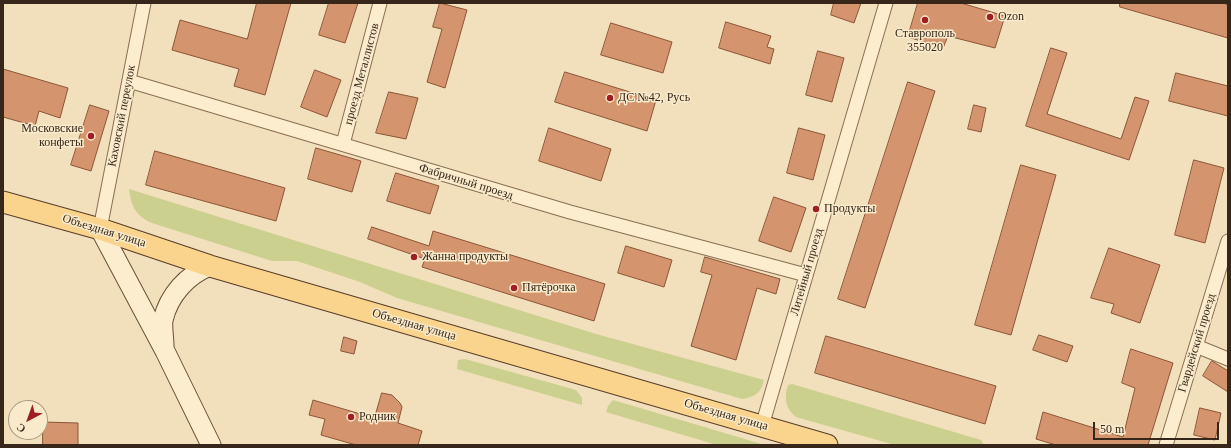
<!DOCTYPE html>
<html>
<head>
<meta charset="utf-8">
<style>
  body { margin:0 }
  #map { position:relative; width:1231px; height:448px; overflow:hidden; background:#f2dfbb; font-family:"Times New Roman",serif }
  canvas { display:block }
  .frame { position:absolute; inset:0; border:4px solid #37271a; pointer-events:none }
  .north { position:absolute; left:8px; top:400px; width:40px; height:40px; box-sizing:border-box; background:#f8eacb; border:1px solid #ab9c84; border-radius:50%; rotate:221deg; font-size:11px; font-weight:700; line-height:16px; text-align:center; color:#37271a }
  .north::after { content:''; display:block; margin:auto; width:14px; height:18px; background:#9e1e24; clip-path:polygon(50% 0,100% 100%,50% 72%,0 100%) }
  .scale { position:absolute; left:1093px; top:422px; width:126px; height:18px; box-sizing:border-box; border:2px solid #37271a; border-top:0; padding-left:5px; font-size:12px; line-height:14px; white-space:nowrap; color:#37271a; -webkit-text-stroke:3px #f8eacb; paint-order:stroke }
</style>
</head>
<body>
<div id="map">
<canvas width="1231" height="448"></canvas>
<div class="frame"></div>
<div class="north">С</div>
<div class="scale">50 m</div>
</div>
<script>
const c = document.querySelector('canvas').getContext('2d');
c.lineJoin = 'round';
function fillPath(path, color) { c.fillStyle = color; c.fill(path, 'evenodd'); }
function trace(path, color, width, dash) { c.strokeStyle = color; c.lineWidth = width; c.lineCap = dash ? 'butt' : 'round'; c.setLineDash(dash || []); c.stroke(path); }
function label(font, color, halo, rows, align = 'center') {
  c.font = font + ' "Times New Roman",serif'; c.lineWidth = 3; c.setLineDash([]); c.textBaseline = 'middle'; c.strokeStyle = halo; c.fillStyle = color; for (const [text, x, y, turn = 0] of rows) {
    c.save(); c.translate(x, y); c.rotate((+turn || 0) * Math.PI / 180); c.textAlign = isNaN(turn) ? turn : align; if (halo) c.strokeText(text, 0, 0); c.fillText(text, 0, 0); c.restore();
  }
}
const green = new Path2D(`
  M 129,189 L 596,334 L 764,380 C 761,393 755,397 742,399 L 397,298 L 360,282 L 297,261 L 272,261 L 152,223 C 136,216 131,206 129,189 Z
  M 465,359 L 576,390 L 582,398 L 582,405 L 457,369 L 458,360 Z
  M 792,384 L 981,440 L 983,443 L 982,445 L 895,445 L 796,417 C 785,408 784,398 788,385 Z
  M 613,400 L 765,445 L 717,445 L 606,412 L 608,406 Z`);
const building = new Path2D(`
  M 257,3 L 291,3 L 265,95 L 234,86 L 239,69 L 172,50 L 180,20 L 247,39 Z
  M 329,3 L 358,3 L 345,43 L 319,35 Z
  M 440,3 L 467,10 L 445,88 L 427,82 L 442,29 L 433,27 Z
  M 834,3 L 861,3 L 854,23 L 831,15 Z
  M 918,3 L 961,3 L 1005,16 L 995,48 L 948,36 L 943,48 L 908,37 Z
  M 1120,3 L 1223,3 L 1228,5 L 1228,38 L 1120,7 Z
  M 726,22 L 771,36 L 767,47 L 774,49 L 770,64 L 719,48 Z
  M 611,23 L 672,42 L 663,73 L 601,55 Z
  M 1051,48 L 1067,53 L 1047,114 L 1121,139 L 1135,97 L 1149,101 L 1129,160 L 1026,126 Z
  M 818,51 L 844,58 L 832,102 L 806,95 Z
  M 3,69 L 68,88 L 60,118 L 39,111 L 35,126 L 3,117 Z
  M 315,70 L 341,80 L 327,117 L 301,107 Z
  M 565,72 L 656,100 L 647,131 L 555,102 Z
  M 1176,73 L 1228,86 L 1228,116 L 1169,101 Z
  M 908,82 L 935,91 L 865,308 L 838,299 Z
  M 389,92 L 418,98 L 406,139 L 376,133 Z
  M 90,105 L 109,111 L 91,171 L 71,165 Z
  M 974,105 L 986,108 L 981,132 L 968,129 Z
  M 549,128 L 611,149 L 601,181 L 539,161 Z
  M 799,128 L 825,135 L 813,180 L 787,173 Z
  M 316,148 L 361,161 L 352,192 L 308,179 Z
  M 155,151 L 285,188 L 276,221 L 146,185 Z
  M 1194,160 L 1224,168 L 1205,243 L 1175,235 Z
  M 1021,165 L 1056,175 L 1011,335 L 975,325 Z
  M 396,173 L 439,186 L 430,214 L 387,201 Z
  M 774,197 L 806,208 L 791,252 L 759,241 Z
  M 372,227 L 429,246 L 433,231 L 605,284 L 594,321 L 422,267 L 425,259 L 368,239 Z
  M 626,246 L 672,260 L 664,287 L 618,273 Z
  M 1109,248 L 1160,265 L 1140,323 L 1111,313 L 1114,304 L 1091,298 Z
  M 705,257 L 780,279 L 776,294 L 757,288 L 736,360 L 691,346 L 712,275 L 701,272 Z
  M 1039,335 L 1073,346 L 1067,362 L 1033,350 Z
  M 826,336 L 996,386 L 985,424 L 815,373 Z
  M 344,337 L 357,341 L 354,354 L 341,351 Z
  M 1131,349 L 1173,363 L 1148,445 L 1056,445 L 1036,439 L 1043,412 L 1123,437 L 1135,388 L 1122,383 Z
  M 1212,361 L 1228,371 L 1228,392 L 1203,376 Z
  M 382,393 L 392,395 L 400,403 L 402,407 L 398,423 L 422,431 L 418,445 L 356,445 L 321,435 L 325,419 L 309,415 L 313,400 L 374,418 Z
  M 1200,408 L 1221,413 L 1215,440 L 1194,435 Z
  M 43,422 L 78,423 L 78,445 L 43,445 Z`);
const street = new Path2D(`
  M 129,81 L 570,212 L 806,275
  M 343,144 L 380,3
  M 100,229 L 144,3
  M 1196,346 L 1228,359
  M 762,426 L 886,3
  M 1166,445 L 1228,241`);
const secondary = new Path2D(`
  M 100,229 L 165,351 L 211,445
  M 164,346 C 164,338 162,328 163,320 C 169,295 187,275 210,266`);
const primary = new Path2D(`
  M 3,202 L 100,229 L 210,266 L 827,445`);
const markers = [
  [990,17,4,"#9e1e24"],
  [925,20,4,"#9e1e24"],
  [610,98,4,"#9e1e24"],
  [91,136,4,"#9e1e24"],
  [816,209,4,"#9e1e24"],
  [414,257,4,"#9e1e24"],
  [514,288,4,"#9e1e24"],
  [351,417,4,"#9e1e24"]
];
const poiNames = [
  ["Ozon",998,17],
  ["Ставрополь",925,34,"center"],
  ["355020",925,48,"center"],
  ["ДС №42, Русь",618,98],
  ["Московские",83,129,"right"],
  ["конфеты",83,143,"right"],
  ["Продукты",824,209],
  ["Жанна продукты",422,257],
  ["Пятёрочка",522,288],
  ["Родник",359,417]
];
const streetNames = [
  ["проезд Металлистов",362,74,-75],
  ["Каховский переулок",122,116,-79],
  ["Фабричный проезд",466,182,17],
  ["Объездная улица",104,231,17],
  ["Литейный проезд",807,272,-74],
  ["Объездная улица",414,325,16],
  ["Гвардейский проезд",1197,343,-73],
  ["Объездная улица",726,415,16]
];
fillPath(green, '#cbd08e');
fillPath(building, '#d4946d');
trace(building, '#8b5537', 1);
trace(street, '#8a6e53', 15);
trace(secondary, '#6b4f37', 21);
trace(primary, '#573c28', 23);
trace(street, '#fcedce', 13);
trace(secondary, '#fcedce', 19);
trace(primary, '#fad48d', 21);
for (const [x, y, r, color] of markers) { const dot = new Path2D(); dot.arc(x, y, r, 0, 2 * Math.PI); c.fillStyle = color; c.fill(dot); trace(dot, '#f8eacb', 1.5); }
label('12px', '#37271a', '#f8eacb', poiNames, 'left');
label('12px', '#37271a', '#f8eacb', streetNames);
</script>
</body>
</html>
